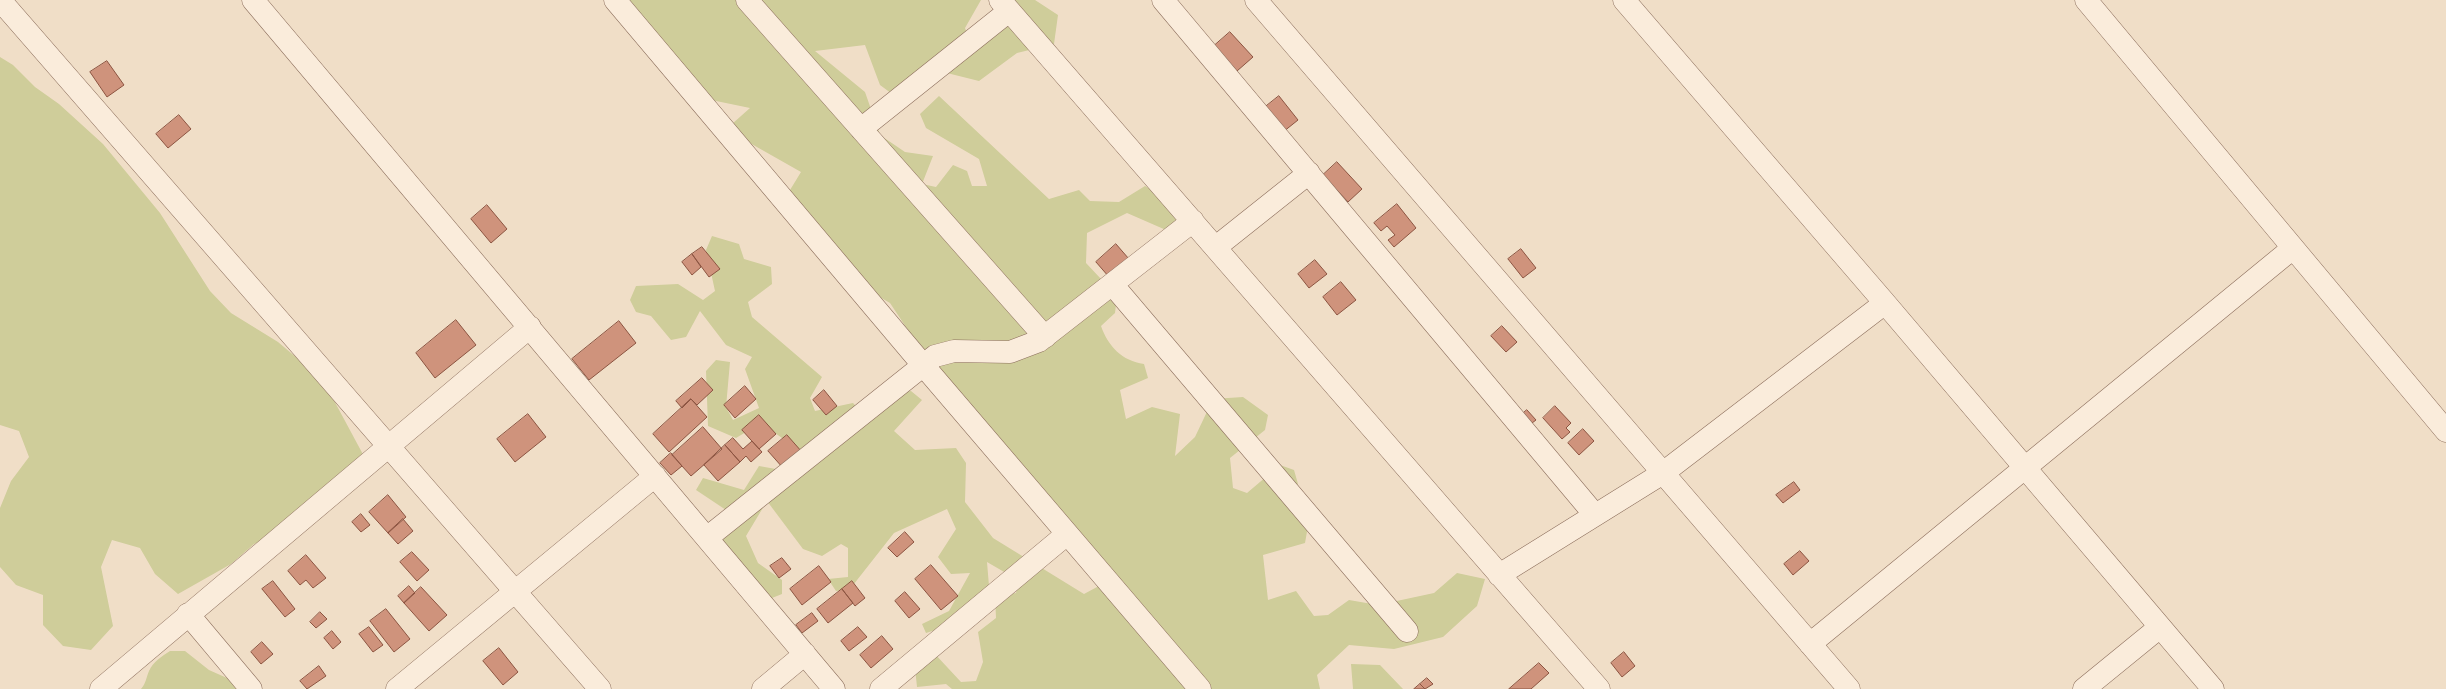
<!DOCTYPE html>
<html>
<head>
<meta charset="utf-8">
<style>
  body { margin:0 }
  canvas { display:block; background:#f0dec7 }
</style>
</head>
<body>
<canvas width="2446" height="689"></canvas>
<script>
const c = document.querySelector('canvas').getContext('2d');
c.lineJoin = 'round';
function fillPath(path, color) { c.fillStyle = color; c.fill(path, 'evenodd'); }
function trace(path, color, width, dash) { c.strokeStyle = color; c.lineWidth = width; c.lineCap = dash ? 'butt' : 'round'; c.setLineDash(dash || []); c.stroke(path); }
const green = new Path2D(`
  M 610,0 L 981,0 L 965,28 L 971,44 L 1011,0 L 1035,0 L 1058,15 L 1054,44 L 1017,53 L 979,81 L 939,71 L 903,102 L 880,85 L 865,45 L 815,51 L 865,92 L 880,135 L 905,152 L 933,156 L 922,184 L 936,187 L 953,165 L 967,171 L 972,186 L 987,186 L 979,159 L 926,128 L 920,114 L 939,96 L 1049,199 L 1079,190 L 1090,201 L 1119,202 L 1145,186 L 1183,207 L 1181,222 L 1166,230 L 1127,213 L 1087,233 L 1086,263 L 1117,296 L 1115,313 L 1101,326 C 1108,346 1122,361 1144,364 L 1148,378 L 1120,390 L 1126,419 L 1152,407 L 1180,414 L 1175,456 L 1195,437 L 1213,399 L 1243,397 L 1268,415 L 1265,430 L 1230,458 L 1233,488 L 1247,493 L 1280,465 L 1294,470 L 1298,484 L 1286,491 L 1286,506 L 1308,526 L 1305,543 L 1263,555 L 1268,600 L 1296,591 L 1314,616 L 1328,615 L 1349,600 L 1378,605 L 1434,593 L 1457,573 L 1485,579 L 1477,606 L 1443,637 L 1394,649 L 1349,645 L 1317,675 L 1320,689 L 952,689 L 946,684 L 917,687 L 914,658 L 934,653 L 961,682 L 976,681 L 983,662 L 978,632 L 996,618 L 995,596 L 1016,593 L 1018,580 L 987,562 L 989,586 L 970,619 L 926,633 L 922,624 L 949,611 L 970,573 L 951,574 L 938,557 L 956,529 L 947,509 L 894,533 L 850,589 L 836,591 L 828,579 L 848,577 L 848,548 L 841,544 L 822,556 L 803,549 L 767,501 L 746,536 L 758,563 L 782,580 L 782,594 L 767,600 L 722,539 L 732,514 L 696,490 L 703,478 L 744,490 L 759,466 L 787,471 L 796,448 L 761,423 L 736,438 L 708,426 L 706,371 L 716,360 L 730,362 L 726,407 L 733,420 L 759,408 L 745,369 L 752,357 L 726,345 L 700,311 L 686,337 L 671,340 L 651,316 L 636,312 L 630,300 L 636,286 L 678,284 L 703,300 L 715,291 L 706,250 L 712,236 L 739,244 L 744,259 L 771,267 L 772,284 L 748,302 L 752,317 L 822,377 L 810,398 L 815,411 L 853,403 L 863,414 L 897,393 L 911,391 L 922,400 L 894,431 L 915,450 L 956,448 L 966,463 L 965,502 L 993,538 L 1084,594 L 1097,587 L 1098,572 L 993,458 L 890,303 L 852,281 L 790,190 L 801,172 L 741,138 L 732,124 L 750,108 L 692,96 Z
  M 0,57 L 13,65 L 35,87 L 59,104 L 103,144 L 160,213 L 210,291 L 231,313 L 278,342 L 323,380 L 366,460 L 282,533 L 254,544 L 231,564 L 178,594 L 155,574 L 140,548 L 112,540 L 101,567 L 113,626 L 91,650 L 63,646 L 43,625 L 43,595 L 16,585 L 0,567 L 0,508 L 11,481 L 29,457 L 19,431 L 0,425 Z
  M 170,651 L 185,651 L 209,670 L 236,682 L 241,689 L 141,689 C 146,683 146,678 149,671 C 153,662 162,656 170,651 Z
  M 1351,664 L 1380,665 L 1403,689 L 1353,689 Z`);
const building = new Path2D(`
  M 1230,32 L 1253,57 L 1237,71 L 1214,46 Z
  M 107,61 L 124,85 L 107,97 L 90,72 Z
  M 1279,96 L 1298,120 L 1283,132 L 1264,108 Z
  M 179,115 L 191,129 L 168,148 L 156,134 Z
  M 1337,162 L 1362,189 L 1348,202 L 1323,175 Z
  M 1397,204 L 1416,228 L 1394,247 L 1388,240 L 1395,235 L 1387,226 L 1381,231 L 1374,223 Z
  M 487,205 L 507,229 L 491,243 L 471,219 Z
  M 1116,244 L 1129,259 L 1109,277 L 1096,262 Z
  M 702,247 L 720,269 L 709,277 L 692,254 Z
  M 1521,249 L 1536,268 L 1523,278 L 1508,259 Z
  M 692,254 L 701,267 L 692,275 L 682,262 Z
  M 1315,260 L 1327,274 L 1309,288 L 1298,274 Z
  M 1341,282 L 1356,300 L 1337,315 L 1323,297 Z
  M 456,320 L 476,345 L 435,378 L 416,353 Z
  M 619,321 L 636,343 L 589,380 L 572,359 Z
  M 1502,326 L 1517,342 L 1506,352 L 1491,336 Z
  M 702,378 L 713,390 L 697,405 L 691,399 L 682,408 L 676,401 Z
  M 745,386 L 756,399 L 735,418 L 724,405 Z
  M 824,390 L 837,406 L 826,415 L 813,400 Z
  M 691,399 L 707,417 L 669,452 L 653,434 Z
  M 1555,406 L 1571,423 L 1566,428 L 1570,432 L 1562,439 L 1543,418 Z
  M 1527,410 L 1536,420 L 1528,426 L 1520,416 Z
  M 528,414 L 546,437 L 515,462 L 497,439 Z
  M 759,415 L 776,434 L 759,449 L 742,430 Z
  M 703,427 L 722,449 L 691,476 L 672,455 Z
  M 1583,429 L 1594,441 L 1579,455 L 1568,443 Z
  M 787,435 L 802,452 L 783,468 L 768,451 Z
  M 733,438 L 743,449 L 752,441 L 762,452 L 751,462 L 746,456 L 740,462 L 725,445 Z
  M 725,445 L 740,462 L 718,481 L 704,465 Z
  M 671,453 L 682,466 L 671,475 L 660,463 Z
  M 1794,482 L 1800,490 L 1783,503 L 1776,495 Z
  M 388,495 L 406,517 L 388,533 L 369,512 Z
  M 361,514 L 370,525 L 361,532 L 352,522 Z
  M 403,519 L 413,531 L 398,544 L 388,533 Z
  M 905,532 L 914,542 L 897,557 L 888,548 Z
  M 1800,551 L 1809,561 L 1793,575 L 1784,564 Z
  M 412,552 L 429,570 L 417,581 L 400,562 Z
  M 306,555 L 326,578 L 313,588 L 306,580 L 300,585 L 288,571 Z
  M 782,558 L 791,569 L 779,578 L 770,566 Z
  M 931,565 L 958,596 L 941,610 L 915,579 Z
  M 819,566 L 831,582 L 802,605 L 790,589 Z
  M 273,581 L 295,609 L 285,617 L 262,589 Z
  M 852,581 L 865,598 L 855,606 L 842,589 Z
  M 409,586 L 415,593 L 404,603 L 398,596 Z
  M 421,587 L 447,615 L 429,631 L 404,603 Z
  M 842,589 L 853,603 L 828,623 L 817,609 Z
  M 905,592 L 920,609 L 909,618 L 895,601 Z
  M 386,609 L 410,639 L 394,652 L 370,621 Z
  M 320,612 L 327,619 L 316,628 L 310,622 Z
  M 812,613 L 818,621 L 802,633 L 796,625 Z
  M 369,627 L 383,645 L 373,652 L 359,634 Z
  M 858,627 L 867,637 L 849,651 L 841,641 Z
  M 332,631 L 341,642 L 333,649 L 324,638 Z
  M 882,636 L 893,649 L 871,668 L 860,655 Z
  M 262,642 L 273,654 L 261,664 L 251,652 Z
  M 499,648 L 518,672 L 503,685 L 483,661 Z
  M 1624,652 L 1635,666 L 1622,677 L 1611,663 Z
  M 1539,663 L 1549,673 L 1531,689 L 1509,689 Z
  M 319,666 L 326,676 L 307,689 L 300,681 Z
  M 1427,678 L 1433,684 L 1425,689 L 1420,684 Z
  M 1420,684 L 1425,689 L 1414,689 Z`);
const minor = new Path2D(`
  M 0,0 L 600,689
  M 253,0 L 834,689
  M 615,0 L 923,365 L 1200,689
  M 747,0 L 1045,337
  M 1000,0 L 1599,689
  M 1163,0 L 1595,515
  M 1256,0 L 1849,689
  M 1624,0 L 1885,303 L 2213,689
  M 2086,0 L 2446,431
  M 861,129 L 1009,11
  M 1216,247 L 1309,173
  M 1112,284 L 1407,631
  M 708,537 L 935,356 L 954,351 L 1010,352 L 1039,341 L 1193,221
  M 1499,575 L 1663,473 L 1885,303
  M 188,614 L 251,689
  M 1810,644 L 2293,248
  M 101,689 L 530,327
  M 397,689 L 655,476
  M 763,689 L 805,654
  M 881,689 L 1067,534
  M 2084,689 L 2160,627`);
fillPath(green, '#cfcd9a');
fillPath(building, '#cf937c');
trace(building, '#8c5441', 1);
trace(minor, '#8c6e5c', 23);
trace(minor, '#faecdb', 22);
</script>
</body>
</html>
